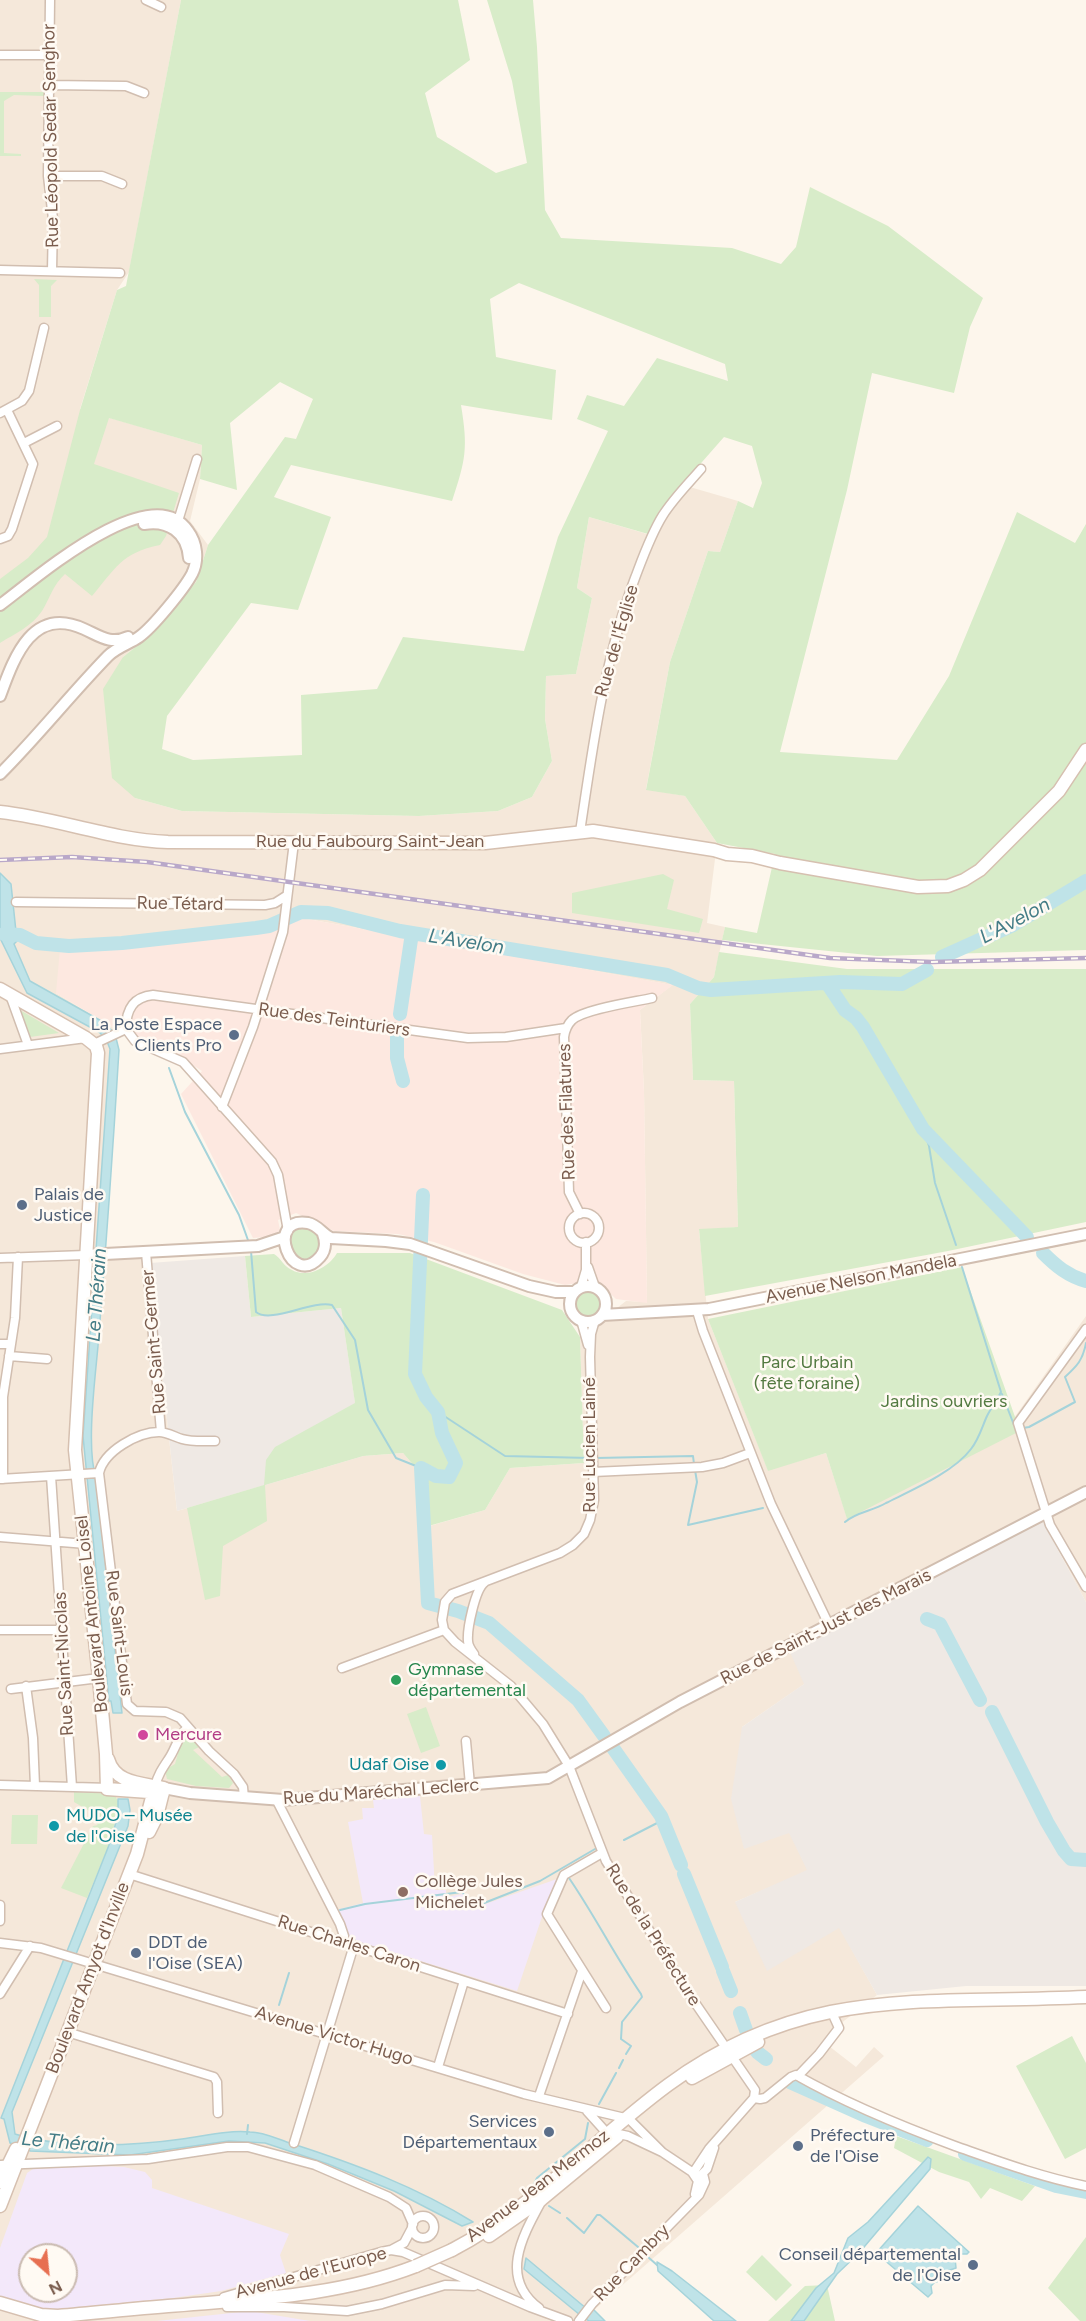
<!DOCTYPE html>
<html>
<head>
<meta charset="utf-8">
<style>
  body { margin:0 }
  #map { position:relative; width:1086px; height:2321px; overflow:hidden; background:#fdf6ec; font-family:Figtree,sans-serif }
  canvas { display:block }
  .north { position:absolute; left:18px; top:2243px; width:60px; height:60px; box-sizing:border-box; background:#fffaf3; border:2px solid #cabbb1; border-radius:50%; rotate:153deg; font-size:16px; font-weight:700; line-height:24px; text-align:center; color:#7a5c4d }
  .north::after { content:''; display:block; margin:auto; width:21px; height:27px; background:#e76f51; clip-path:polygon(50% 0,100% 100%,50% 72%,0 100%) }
</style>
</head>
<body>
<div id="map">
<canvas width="1086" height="2321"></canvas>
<div class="north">N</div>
</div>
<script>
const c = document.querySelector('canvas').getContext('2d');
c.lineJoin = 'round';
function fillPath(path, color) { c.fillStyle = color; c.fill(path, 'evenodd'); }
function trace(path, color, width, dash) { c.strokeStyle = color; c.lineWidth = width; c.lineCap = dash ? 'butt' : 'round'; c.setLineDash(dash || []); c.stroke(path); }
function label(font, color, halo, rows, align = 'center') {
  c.font = font + ' Figtree,sans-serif'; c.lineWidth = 5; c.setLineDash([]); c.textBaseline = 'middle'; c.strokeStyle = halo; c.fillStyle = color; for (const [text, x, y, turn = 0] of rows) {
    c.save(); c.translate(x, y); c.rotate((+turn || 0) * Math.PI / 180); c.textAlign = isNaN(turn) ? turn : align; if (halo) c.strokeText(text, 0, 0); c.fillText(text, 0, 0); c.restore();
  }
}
const residential = new Path2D(`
  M 0,0 L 181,0 L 129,272 L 117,290 L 80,409 L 202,445 L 200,479 L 190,521 L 208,545 L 196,582 L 148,637 L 123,657 L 135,798 L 182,811 L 419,816 L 498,811 L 532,797 L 552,761 L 545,719 L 546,676 L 576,674 L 592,598 L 577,588 L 589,517 L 647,534 L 659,511 L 683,485 L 738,501 L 720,552 L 708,551 L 670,662 L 646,789 L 685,796 L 717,843 L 707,923 L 725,927 L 714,977 L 690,1004 L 693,1080 L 734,1081 L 738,1227 L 699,1230 L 708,1319 L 768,1470 L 826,1453 L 847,1518 L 1014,1418 L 1086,1316 L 1086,1602 L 1042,1520 L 742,1727 L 808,1871 L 735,1902 L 840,1928 L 877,1995 L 835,2028 L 825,2043 L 856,2067 L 874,2047 L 884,2056 L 594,2310 L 605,2321 L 0,2321 ZM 302,918 L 672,985 L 640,1010 L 644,1092 L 647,1302 L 626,1301 L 580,1337 L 584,1463 L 510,1468 L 485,1510 L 426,1527 L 421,1474 L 403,1453 L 363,1456 L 177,1511 L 148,1246 L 105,1249 L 119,1050 L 114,1028 L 56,993 L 252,931 ZM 30,2255 L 66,2255 L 66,2291 L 30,2291 Z`);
const commercial = new Path2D(`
  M 302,918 L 673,985 L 640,1010 L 644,1092 L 647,1303 L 616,1299 L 596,1280 L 565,1285 L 523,1274 L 434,1242 L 398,1234 L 334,1231 L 296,1213 L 278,1220 L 280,1230 L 274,1236 L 253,1238 L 181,1094 L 202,1071 L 165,1047 L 114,1028 L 56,993 L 60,949 L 252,931 Z`);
const industrial = new Path2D(`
  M 245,1256 L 251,1317 L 341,1308 L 363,1456 L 177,1511 L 150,1263 Z
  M 1042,1520 L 1086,1602 L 1086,1986 L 966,1986 L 877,1995 L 839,1928 L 767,1971 L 735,1902 L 807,1870 L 789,1833 L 744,1849 L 731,1799 L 742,1727 L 804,1684 L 790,1652 Z`);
const education = new Path2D(`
  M 420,1796 L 424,1834 L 432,1835 L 435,1890 L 446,1890 L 446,1897 L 463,1894 L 471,1909 L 557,1879 L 545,1908 L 517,1991 L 350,1939 L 336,1910 L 363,1903 L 348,1822 L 363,1819 L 362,1808 L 374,1808 L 373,1800 Z
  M 98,2166 L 124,2167 L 145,2172 L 152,2180 L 152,2188 L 289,2234 L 280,2255 L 286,2273 L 221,2291 L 173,2298 L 47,2310 L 0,2296 L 0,2248 L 27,2173 L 33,2169 ZM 30,2255 L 66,2255 L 66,2291 L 30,2291 Z
  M 250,2311 L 310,2321 L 157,2321 Z`);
const green = new Path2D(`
  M 181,0 L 458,0 L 470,60 L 425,93 L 437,137 L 496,173 L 527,163 L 512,81 L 487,0 L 533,0 L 537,47 L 545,210 L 561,238 L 732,248 L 781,264 L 796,247 L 810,187 L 888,226 L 983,298 L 970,327 L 954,393 L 872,373 L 847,490 L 780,752 L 897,760 L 949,676 L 1017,512 L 1075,543 L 1086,524 L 1086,950 L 877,956 L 722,940 L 725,927 L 757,933 L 775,854 L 717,843 L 685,796 L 646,790 L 670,662 L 708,551 L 720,552 L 738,501 L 753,508 L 762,483 L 752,446 L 724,437 L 659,511 L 648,534 L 589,517 L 577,588 L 592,598 L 576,674 L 546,676 L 545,719 L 552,761 L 532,797 L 498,811 L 419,816 L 182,811 L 135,798 L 112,778 L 103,689 L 123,657 L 148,637 L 196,582 L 208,545 L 285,437 L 296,439 L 313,399 L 280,382 L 230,423 L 237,490 L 200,479 L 202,445 L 109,418 L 94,464 L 179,493 L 166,536 L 160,545 C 121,553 116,568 92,596 L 65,574 C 53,585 50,598 42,611 C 32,626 16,633 0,643 L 0,579 L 28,558 L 47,537 L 80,410 L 117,290 L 126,286 ZM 519,283 L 725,364 L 728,381 L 657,358 L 624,406 L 587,395 L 577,419 L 608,431 L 558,537 L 524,651 L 403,637 L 377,689 L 301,695 L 302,755 L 193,760 L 162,749 L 167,716 L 251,603 L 298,610 L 331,517 L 274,497 L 291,465 L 452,501 C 466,459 468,448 461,405 L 552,420 L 556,370 L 496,357 L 490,299 Z
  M 0,92 L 44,92 L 44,96 L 14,95 L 4,101 L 4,153 L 21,154 L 21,156 L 0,156 Z
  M 34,279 L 57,280 L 51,286 L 51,317 L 39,317 L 39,285 Z
  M 663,874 L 674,880 L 667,909 L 703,919 L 699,933 L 572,913 L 572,893 Z
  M 719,952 L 847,969 L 1086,969 L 1086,1222 L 948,1251 L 705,1296 L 699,1229 L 738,1227 L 734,1081 L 693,1080 L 690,1004 L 714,977 Z
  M 20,1010 L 59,1033 L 30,1037 Z
  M289 1243a16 16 0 1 1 32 0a16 16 0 1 1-32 0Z
  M 337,1253 L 410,1253 L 562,1310 L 580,1337 L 584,1463 L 510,1468 L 485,1510 L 425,1527 L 421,1474 L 403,1453 L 363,1456 L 265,1485 L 267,1521 L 223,1546 L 220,1596 L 205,1600 L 187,1508 L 264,1485 L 266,1460 L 275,1447 L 355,1403 L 341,1308 L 251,1317 L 245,1256 L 274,1254 C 281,1258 284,1267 292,1270 C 308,1279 329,1267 337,1253 Z
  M 962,1267 L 1020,1431 L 847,1519 L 826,1453 L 768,1471 L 708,1319 Z
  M575 1304a13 13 0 1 1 26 0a13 13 0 1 1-26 0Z
  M 426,1707 L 440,1746 L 421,1753 L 407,1714 Z
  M 187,1737 L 192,1738 L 199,1747 L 193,1750 L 222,1777 L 228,1775 L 233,1783 L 229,1788 L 196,1786 L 167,1779 L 165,1770 L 175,1764 L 182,1739 Z
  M 74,1792 L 114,1794 L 119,1803 L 111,1840 L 87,1898 L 61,1888 L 93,1826 L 98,1825 L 95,1822 L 98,1816 L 74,1802 Z
  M 12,1815 L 38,1815 L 37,1844 L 11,1844 Z
  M 1072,2036 L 1086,2063 L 1086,2148 L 1065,2159 L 1016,2066 Z
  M 896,2136 L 1035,2186 L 1022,2201 L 990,2188 L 981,2199 L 969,2182 L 939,2172 L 894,2148 Z
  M 1086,2237 L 1086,2321 L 1080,2321 L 1048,2288 Z
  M 762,2255 L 792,2285 L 776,2301 L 746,2272 Z
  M 827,2285 L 835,2321 L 768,2321 L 805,2286 Z`);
const water = new Path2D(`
  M 0,873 L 11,884 L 17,941 L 14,944 L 30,981 L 105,1023 L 115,1034 L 119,1050 C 113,1149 106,1248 98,1346 C 95,1380 86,1448 96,1478 L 122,1713 L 113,1713 L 111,1701 L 109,1701 L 83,1436 L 110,1049 L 106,1039 L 99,1032 L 27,993 L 0,938 Z
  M 118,1799 L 128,1799 L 130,1810 L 128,1826 L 12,2112 L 15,2134 C 62,2149 133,2146 182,2139 C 205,2136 227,2130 250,2132 C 265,2132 279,2140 293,2144 C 355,2164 417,2187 473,2222 L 462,2226 L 394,2191 L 328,2164 L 265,2143 L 229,2141 L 130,2155 L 30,2151 L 28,2148 L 10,2143 L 4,2119 L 1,2118 L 111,1840 L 118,1815 Z
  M 928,2157 L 931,2159 L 930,2169 L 859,2253 L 837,2274 L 804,2321 L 791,2321 L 816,2288 L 834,2273 L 848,2238 L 868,2222 Z
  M 918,2206 L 969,2252 L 967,2254 L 959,2254 L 955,2258 L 956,2268 L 947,2271 L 945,2281 L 935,2282 L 931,2286 L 932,2293 L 928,2297 L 876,2253 Z
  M 526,2258 L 587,2309 L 594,2310 L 605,2321 L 589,2321 L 580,2315 L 524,2269 Z
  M 657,2262 L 672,2271 L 736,2321 L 714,2321 L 658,2271 Z`);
const stream = new Path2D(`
  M 169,1068 L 185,1112 L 239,1215 L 249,1243
  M 923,1129 L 929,1146 L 935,1183 L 956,1245
  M 251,1251 L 256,1312 C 271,1324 311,1300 332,1305 L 355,1340 L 368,1410 L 396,1458 L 421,1468
  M 1002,1394 L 1014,1425
  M 438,1412 L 505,1456 L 590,1458
  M 1023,1428 L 1029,1427 L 1075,1402 L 1065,1377 C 1077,1366 1083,1360 1086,1343
  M 596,1458 L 693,1456 L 694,1464
  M 695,1470 L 697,1482 L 688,1525 L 763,1508
  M 845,1522 C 856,1512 873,1511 886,1503 C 912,1490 954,1472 971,1449 C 979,1439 982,1427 987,1416 C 991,1408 997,1400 1001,1392 L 962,1267
  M 624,1840 L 663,1820
  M 569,1878 C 595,1916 615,1956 641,1994 L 642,1997 L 622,2022 L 621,2039 L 631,2046 L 626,2054
  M 340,1910 L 365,1904 L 462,1892 L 474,1907 L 540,1881 L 595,1849
  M 279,2005 L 289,1973
  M 619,2068 L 623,2060
  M 599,2104 L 616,2073
  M 247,2134 L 248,2125
  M 534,2184 L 537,2178 L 585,2139 L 588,2123
  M 549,2206 L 560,2213
  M 567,2218 L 584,2233 L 597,2215 L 600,2215 L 638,2247
  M 648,2257 L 657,2265`);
const river = new Path2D(`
  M 4,934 L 20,935 L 36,943 L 69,946 L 122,943 L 256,928 L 269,926 L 301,912 L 328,913 L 400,931 L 667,975 L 698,988 L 711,990 L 840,982 L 902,984 L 927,970
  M 942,957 L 1013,925 L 1086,881
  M 827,983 L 845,1010 L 856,1018 L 863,1027 L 923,1129 L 1027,1237
  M 400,1014 L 412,933
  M 397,1037 L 397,1058 L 403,1081
  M 423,1195 L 415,1374 L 426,1397 L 438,1412 L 442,1433 L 456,1463 L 449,1477 L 436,1476 L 421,1468 L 428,1603 L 458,1611 L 489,1623 L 578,1700 L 604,1736
  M 1043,1253 C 1056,1266 1068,1276 1086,1281
  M 927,1619 L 940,1624 L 980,1700
  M 992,1712 L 1047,1822 L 1064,1851 L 1071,1859 L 1086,1860
  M 613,1748 L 661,1816 L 681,1865
  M 684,1874 L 722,1967
  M 723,1971 L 731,1991
  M 740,2013 L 746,2030
  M 757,2052 L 766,2059
  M 790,2082 L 866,2116 L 927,2140
  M 965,2154 L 1056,2186 L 1086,2192`);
const minor = new Path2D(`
  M 50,0 L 48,176 L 53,219 L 52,271
  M 146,0 L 161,7
  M 0,55 L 49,55
  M 49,85 L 126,86 L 144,93
  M 48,176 L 102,176 L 122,184
  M 0,270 L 120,273
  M 0,413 L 22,401 L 29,391 L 44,328
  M 24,443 L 57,426
  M 178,521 L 197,459
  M 0,539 L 8,536 L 12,529 L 33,464 L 7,410
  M 580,832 C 593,745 604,660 635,578 C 643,557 651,534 663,515 C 674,498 688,484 701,469
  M 16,902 L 265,905 L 275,903 L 286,896
  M 10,995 L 28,1045
  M 126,1029 C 126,1010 133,997 153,995 L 468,1038 L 506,1037 L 566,1028
  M 126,1029 L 135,1041 L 183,1062 L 272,1162 L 278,1175 L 288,1231
  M 94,1044 L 126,1029
  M 0,1049 L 86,1038
  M 222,1107 L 253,1027 L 283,932 L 294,842
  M569 1228a15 15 0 1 1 30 0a15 15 0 1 1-30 0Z
  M 580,1214 L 569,1192 L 564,1037 C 565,1030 567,1025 572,1020 C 584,1009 634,1002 652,998
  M 146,1252 L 161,1432
  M 0,1258 L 86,1255
  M 588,1267 L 595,1287
  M 581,1287 L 586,1270 L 586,1242
  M 697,1311 L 703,1331 L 771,1504 L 829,1625
  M 581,1320 L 588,1345
  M 595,1320 L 591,1334 L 590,1357 L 594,1500 L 590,1520 L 584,1534 L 573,1545 L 560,1553 L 452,1594 L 445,1602 L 442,1620 L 444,1630 L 455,1642 L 511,1686 L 543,1724 L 569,1766 L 606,1861 L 689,1994 L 755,2090 L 754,2098 L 709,2149 L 693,2173
  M 1086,1329 L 1018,1423 L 1050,1525 L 1086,1587
  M 0,1344 L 11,1344
  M 9,1356 L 47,1359
  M 215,1441 C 204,1441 192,1442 182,1439 C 175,1437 167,1432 159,1432 C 138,1432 104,1451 99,1473 L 127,1704 L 135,1711 L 166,1712 L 180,1718 L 209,1751 L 234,1774 L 243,1787 L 244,1798
  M 593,1472 L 702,1467 L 723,1463 L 750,1453
  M 51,1476 L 72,1787
  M 0,1479 L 99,1473
  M 3,1479 L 3,1397 L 15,1318 L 18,1257
  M 0,1537 L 86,1544
  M 0,1630 L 62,1630
  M 474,1654 C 471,1650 468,1646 468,1641 C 467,1629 475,1589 485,1582
  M 342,1668 L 444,1630
  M 26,1686 L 33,1738 L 35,1786
  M 11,1689 L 99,1678
  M 466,1741 L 470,1785
  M 0,1785 L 110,1788
  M 155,1786 C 158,1775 162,1769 168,1760 C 176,1749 177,1737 188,1727
  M 277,1801 L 340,1924 L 344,1936 L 343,1941
  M 602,1853 L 564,1875 L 547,1914 L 606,2008
  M 129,1874 L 568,2014
  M 0,1905 L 0,1921
  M 0,1943 L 41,1948 L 524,2094 L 629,2119 L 662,2152
  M 0,1994 L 30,1946
  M 67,2032 L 214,2077 L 217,2082 L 218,2113
  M 438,2067 L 464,1981
  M 798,2076 L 819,2054 L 839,2028 L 834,2017
  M 539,2096 L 582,1971
  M 754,2098 L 760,2099 L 765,2098 L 791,2077 L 796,2075 C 847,2104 901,2126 955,2146 C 998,2161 1041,2177 1086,2186
  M 587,2111 L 605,2131 L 628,2136 L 662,2152 L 692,2172 L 698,2181 L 695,2194
  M 294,2143 L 354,1945
  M 0,2165 L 148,2159 L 227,2147 L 248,2147 L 315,2165 L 389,2197 L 406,2208 L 413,2224
  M 700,2176 L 707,2169 L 714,2148
  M412 2227a11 11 0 1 1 22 0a11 11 0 1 1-22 0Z
  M 391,2250 L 404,2243 L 412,2228
  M 224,2297 L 381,2252 L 391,2250 L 403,2252 L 530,2307 L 568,2321
  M 227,2307 L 284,2307 L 347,2311 L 382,2304 L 445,2285 L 474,2286
  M 539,2308 C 499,2278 522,2237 541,2202
  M 579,2321 L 592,2304 L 699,2195 L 705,2182 L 703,2174`);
const tertiary = new Path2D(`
  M 144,524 C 168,520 187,532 189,558
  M 0,605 C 33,581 151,476 188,531 C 197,543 199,560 192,574 C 184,589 153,627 139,637 C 129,644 117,647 108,656 C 71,694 38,736 0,774
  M 0,696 C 14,658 32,605 84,629 C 100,636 110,645 128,637
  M 323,1234 C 326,1242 326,1250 320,1257 C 291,1290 264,1216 308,1223 C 318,1225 322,1234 331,1238 L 386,1241 L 410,1244 L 529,1286 L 556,1292 L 574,1292
  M 86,1255 L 258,1246 L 285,1237
  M570 1304a18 18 0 1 1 36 0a18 18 0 1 1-36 0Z
  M 602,1315 L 709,1309 L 1086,1234
  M 164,1788 L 190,1793 L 283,1800 L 548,1778 L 680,1702 L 1086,1492`);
const secondary = new Path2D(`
  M 0,812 C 57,818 111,840 168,842 L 485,843 L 593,831 L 714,850 L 727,854 L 752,856 L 780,863 L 918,887 L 948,886 L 964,880 L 980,870 L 1059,791 L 1086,750
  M 0,989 L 86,1038 L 96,1046 L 98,1053 L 75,1450 L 99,1678 L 106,1754 L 107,1789 L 163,1793
  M 108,1759 C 115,1784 142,1783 164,1788 L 157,1816 L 149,1832
  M 692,2078 L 758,2042
  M 0,2182 L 16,2149
  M 0,2206 L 137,1854 L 155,1786
  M 489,2236 L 542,2199 L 617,2137
  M 452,2250 C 533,2208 596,2138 668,2085 C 807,1983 927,2005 1086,1997
  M 0,2303 L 41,2315 L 58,2316 C 94,2313 131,2309 168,2306 C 252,2299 336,2297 416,2266`);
const rail = new Path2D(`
  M 0,860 L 72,857 L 147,862 L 830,958 L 932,962 L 1086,958`);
const secondaryBridge = new Path2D(`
  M 416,2266 L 452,2250`);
const markers = [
  [234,1035,6,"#5c6f8a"],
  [22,1205,6,"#5c6f8a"],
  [396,1680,6,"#2e9e5b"],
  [143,1735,6,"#d1479c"],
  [441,1765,6,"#0f9aa8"],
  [54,1826,6,"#0f9aa8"],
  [403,1892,6,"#8d6e63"],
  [136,1953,6,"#5c6f8a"],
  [549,2132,6,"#5c6f8a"],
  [798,2146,6,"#5c6f8a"],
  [973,2265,6,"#5c6f8a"]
];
const streetNames = [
  ["Rue Léopold Sedar Senghor",51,136,-91],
  ["Rue de l'Église",617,641,-74],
  ["Rue du Faubourg Saint-Jean",370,842],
  ["Rue Tétard",180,904,1],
  ["Rue des Teinturiers",334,1020,8],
  ["Rue des Filatures",567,1112,-92],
  ["Avenue Nelson Mandela",861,1279,-11],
  ["Rue Saint-Germer",154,1342,-95],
  ["Rue Lucien Lainé",590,1445,-90],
  ["Boulevard Antoine Loisel",92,1614,-96],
  ["Rue de Saint-Just des Marais",826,1627,-27],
  ["Rue Saint-Louis",119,1633,83],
  ["Rue Saint-Nicolas",64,1664,-93],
  ["Rue du Maréchal Leclerc",381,1792,-4],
  ["Rue de la Préfecture",653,1935,58],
  ["Rue Charles Caron",349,1944,18],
  ["Boulevard Amyot d'Inville",88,1978,-69],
  ["Avenue Victor Hugo",334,2036,17],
  ["Avenue Jean Mermoz",538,2186,-37],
  ["Rue Cambry",632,2263,-46],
  ["Avenue de l'Europe",311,2273,-15]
];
const serviceNames = [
  ["La Poste Espace",222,1025],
  ["Clients Pro",222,1046],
  ["Palais de",34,1195,"left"],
  ["Justice",34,1216,"left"],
  ["DDT de",148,1943,"left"],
  ["l'Oise (SEA)",148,1964,"left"],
  ["Services",537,2122],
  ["Départementaux",537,2143],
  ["Préfecture",810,2136,"left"],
  ["de l'Oise",810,2157,"left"],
  ["Conseil départemental",961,2255],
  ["de l'Oise",961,2276]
];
const parkNames = [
  ["Parc Urbain",807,1363],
  ["(fête foraine)",807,1384],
  ["Jardins ouvriers",944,1402]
];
const leisureNames = [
  ["Gymnase",408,1670],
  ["départemental",408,1691]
];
const hotelNames = [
  ["Mercure",155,1735]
];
const cultureNames = [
  ["Udaf Oise",429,1765],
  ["MUDO – Musée",66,1816,"left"],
  ["de l'Oise",66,1837,"left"]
];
const educationNames = [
  ["Collège Jules",415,1882],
  ["Michelet",415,1903]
];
const waterNames = [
  ["L'Avelon",1015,921,-28],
  ["L'Avelon",466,942,9],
  ["Le Thérain",97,1295,-86],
  ["Le Thérain",68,2143,5]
];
fillPath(residential, '#f5e8da');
fillPath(commercial, '#fde8e0');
fillPath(industrial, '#efe9e4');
fillPath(education, '#f3e8fa');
fillPath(green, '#d8ecc9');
fillPath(water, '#bfe3e8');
trace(water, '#a5d3da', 1.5);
trace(stream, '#a5d3da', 2);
trace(river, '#bfe3e8', 14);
trace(minor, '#d1beb0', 11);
trace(tertiary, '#d1beb0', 14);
trace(secondary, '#d6c0b0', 15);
trace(minor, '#fff', 8);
trace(tertiary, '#fff', 10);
trace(secondary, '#fff', 12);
trace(rail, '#b9a8c9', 4.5);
trace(rail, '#fffaf3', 2, [7]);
trace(secondaryBridge, '#d6c0b0', 15, []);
trace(secondaryBridge, '#fff', 12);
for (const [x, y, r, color] of markers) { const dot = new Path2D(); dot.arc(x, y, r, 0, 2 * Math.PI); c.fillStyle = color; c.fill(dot); trace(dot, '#fffaf3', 2); }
label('18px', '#7a5c4d', '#fffaf3', streetNames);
label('18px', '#4e5e75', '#fffaf3', serviceNames, 'right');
label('18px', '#537a41', '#fffaf3', parkNames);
label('18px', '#27864d', '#fffaf3', leisureNames, 'left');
label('18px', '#b23c85', '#fffaf3', hotelNames, 'left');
label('18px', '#0d838f', '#fffaf3', cultureNames, 'right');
label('18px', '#785e54', '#fffaf3', educationNames, 'left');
label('italic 20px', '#437c86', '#fffaf3', waterNames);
</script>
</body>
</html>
